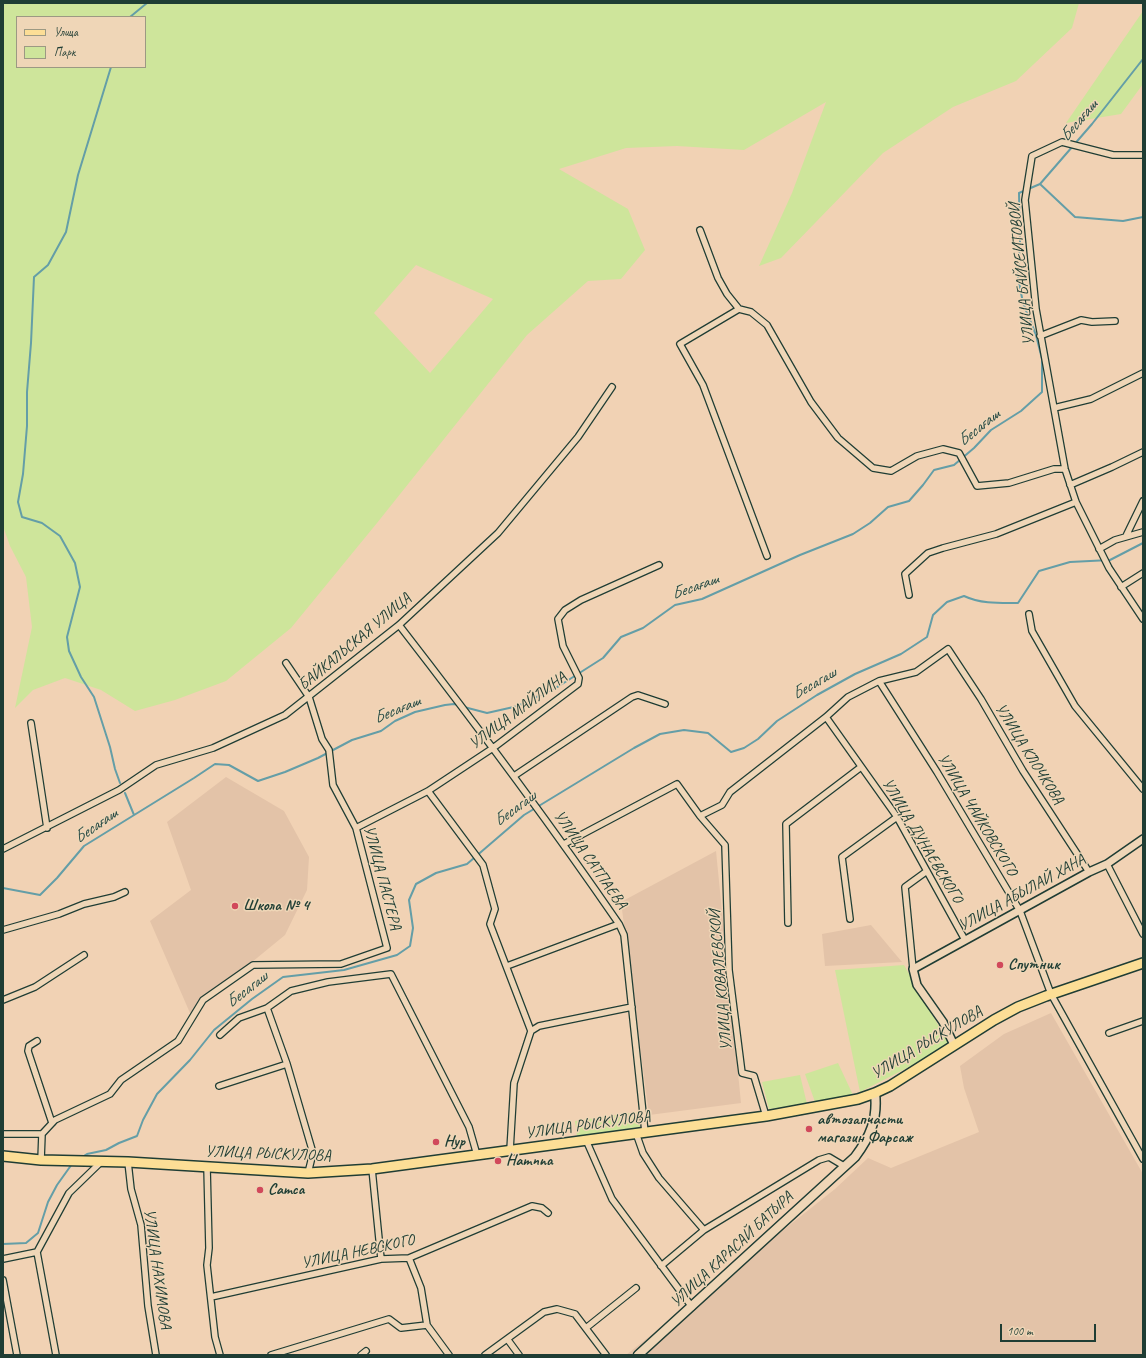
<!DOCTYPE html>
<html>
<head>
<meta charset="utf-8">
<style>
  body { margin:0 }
  #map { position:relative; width:1146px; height:1358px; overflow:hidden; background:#f1d2b4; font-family:Caveat,sans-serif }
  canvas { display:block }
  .frame { position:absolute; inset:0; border:4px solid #1f3d34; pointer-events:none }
  .legend { position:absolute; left:16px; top:16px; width:130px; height:52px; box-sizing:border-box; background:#efd6b7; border:1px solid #9c9983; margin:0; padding:5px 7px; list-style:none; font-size:12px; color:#1f3d34 }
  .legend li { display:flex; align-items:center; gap:8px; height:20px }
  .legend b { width:20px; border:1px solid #9c9983 }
  .scale { position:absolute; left:1000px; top:1324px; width:96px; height:18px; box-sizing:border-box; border:2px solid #1f3d34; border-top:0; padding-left:5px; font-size:12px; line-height:14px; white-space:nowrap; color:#1f3d34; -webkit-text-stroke:3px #efd6b7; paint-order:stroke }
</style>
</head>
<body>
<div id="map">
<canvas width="1146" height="1358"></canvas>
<div class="frame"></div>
<ul class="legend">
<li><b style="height:5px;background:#fcde96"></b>Улица</li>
<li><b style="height:11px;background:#cee59b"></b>Парк</li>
</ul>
<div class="scale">100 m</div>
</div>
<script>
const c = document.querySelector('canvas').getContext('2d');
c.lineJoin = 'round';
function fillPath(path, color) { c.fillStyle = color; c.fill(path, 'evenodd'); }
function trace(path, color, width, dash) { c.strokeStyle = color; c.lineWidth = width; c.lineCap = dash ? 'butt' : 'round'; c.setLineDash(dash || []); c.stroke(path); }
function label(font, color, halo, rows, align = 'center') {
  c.font = font + ' Caveat,sans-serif'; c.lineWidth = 3; c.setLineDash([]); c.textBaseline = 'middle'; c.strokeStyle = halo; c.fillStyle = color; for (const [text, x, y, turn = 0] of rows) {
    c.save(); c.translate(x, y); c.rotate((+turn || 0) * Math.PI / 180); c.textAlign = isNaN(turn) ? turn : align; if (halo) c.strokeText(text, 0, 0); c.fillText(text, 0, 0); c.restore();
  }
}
const built = new Path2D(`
  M 226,777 L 284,811 L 309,857 L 307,890 L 285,935 L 190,1013 L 150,921 L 191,890 L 167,822 Z
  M 716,851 L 741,1103 L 649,1115 L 621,902 Z
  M 871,925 L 902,962 L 825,966 L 822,934 Z
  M 1051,1013 L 1143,1174 L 1143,1355 L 626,1355 L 835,1189 L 868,1158 L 891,1168 L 979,1132 L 964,1088 L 960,1066 L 1004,1034 Z`);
const green = new Path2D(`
  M 3,3 L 1079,3 L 1072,28 L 1016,81 L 953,107 L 883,153 L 781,258 L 759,266 L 792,193 L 826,102 L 744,150 L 677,146 L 626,148 L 559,169 L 628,209 L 645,250 L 621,279 L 588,281 L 527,335 L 377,523 L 291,628 L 226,681 L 175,700 L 135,711 L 101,690 L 65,678 L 33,690 L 15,708 L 32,627 L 26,577 L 10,546 L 3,526 ZM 17,17 L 145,17 L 145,67 L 17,67 ZM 416,265 L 493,299 L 430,373 L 374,313 Z
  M 1143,11 L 1143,84 L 1121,114 L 1066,123 Z
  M 904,965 L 950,1046 L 860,1092 L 835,970 Z
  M 838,1063 L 853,1095 L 815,1102 L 805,1074 Z
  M 800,1075 L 807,1104 L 769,1109 L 762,1082 Z
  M 637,1112 L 640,1127 L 577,1136 L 575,1121 Z`);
const stream = new Path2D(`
  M 130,17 L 147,3
  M 111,67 L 78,175 L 66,232 L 48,265 L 34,277 L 31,343 L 27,392 L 27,426 L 23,474 L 18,502 L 22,517 L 42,523 L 60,536 L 75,563 L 80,587 L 67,637 L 69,651 L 81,677 L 94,697 L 110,747 L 115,769 L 120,783
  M 1040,184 L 1075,217 L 1123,221 L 1143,217
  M 464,707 L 487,713 L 518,706 L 559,686 L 603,658 L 621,637 L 643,628 L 675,605 L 702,599 L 800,555 L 853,534 L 870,523 L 888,507 L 909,501 L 923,485 L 934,470 L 954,465 L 974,448 L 991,430 L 1021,411 L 1042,392 L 1042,359 L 1036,335 L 1023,303 L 1018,277 L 1020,243 L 1019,193 L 1040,184 L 1092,124 L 1143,59
  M 125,793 L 134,815
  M 3,888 L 40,895 L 57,878 L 84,846 L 194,778 L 215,764 L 229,765 L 258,781 L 285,772 L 318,758 L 352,740 L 381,731 L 395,721 L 415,712 L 445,705 L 454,704 L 458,705
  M 82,1157 L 87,1154 L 106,1150 L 119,1143 L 137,1136 L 143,1120 L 157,1094 L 190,1060 L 214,1030 L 252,999 L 283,977 L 344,970 L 397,955 L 410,946 L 413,928 L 409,900 L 416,884 L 436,873 L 467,864 L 524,815 L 634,748 L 660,734 L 684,730 L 708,733 L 731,752 L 744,748 L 758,739 L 777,721 L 817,695 L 855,674 L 901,654 L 927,637 L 933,615 L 947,602 L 964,596 C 981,604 1000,603 1018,603 L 1039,571 L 1070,562 L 1110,560 L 1143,543
  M 3,1244 L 26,1243 L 38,1233 L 48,1202 L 57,1185 L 72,1164`);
const minor = new Path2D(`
  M 1143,155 L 1113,155 L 1062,142 L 1032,156 L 1025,200 L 1036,309 L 1065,469 L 1076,502 L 1109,568 L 1143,619
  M 700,230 L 718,278 L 727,294 L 739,309 L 751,312 L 767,325 L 811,402 L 838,438 L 873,468 L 891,471 L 917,456 L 943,449 L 959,453 L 977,486 L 1009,483 L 1054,469 L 1065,469
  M 739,309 L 680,344 L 703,385 L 767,556
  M 1040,336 L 1081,320 L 1092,322 L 1115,321
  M 1054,408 L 1091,399 L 1143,373
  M 1070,485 L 1112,467 L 1143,452
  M 1126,536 L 1143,501
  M 1099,549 L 1115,540 L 1143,532
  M 1121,587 L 1143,573
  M 909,595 L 905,574 L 928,553 L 943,548 L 996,534 L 1076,502
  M 1029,614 L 1032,631 L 1075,706 L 1143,789
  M 399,625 C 475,723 549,822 619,924 L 624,935 L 645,1132
  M 879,681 L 937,772 L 1020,911 L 1051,994 L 1143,1159
  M 826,717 L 897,817 L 965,940
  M 31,723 L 47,828
  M 514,776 L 632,697 L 638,695 L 665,704
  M 428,791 L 483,865 L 495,909 L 490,924 L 531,1031 L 514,1083 L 510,1150
  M 700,816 L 725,845 L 729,970 L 742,1073 L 754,1076 L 766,1116
  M 356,828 L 428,791 L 493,748 L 578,684 L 579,678 L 563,646 L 558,619 L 565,610 L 581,600 L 659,565
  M 564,844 L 677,784 L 700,816 L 722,805 L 730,792 L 826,717 L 848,697 L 879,681 L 916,672 L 948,649 L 981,699 L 1023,771 L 1089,872
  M 3,849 L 119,790 L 156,765 L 213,748 L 285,715 L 399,625 L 498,533 L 578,437 L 612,387
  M 1107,864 L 1143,934
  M 850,919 L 842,857 L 897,817
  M 788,923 L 786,824 L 861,767
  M 3,930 L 59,914 L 84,904 L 114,897 L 125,892
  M 507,966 L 619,924
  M 913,969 L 905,887 L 927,871
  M 3,1000 L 35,987 L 84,955
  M 267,1008 L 287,1064 L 313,1153 L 308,1173
  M 531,1031 L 539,1026 L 632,1007
  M 1109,1033 L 1143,1021
  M 220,1035 L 239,1018 L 267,1008 L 291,991 L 328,982 L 391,974 L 469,1127 L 477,1155
  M 37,1041 L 29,1046 L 28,1051 L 52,1123
  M 219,1086 L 287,1064
  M 636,1133 L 643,1153 L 659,1178 L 704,1230
  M 3,1134 L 42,1134
  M 586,1140 L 612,1199 L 692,1307
  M 41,1160 L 42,1134 L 55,1120 L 110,1094 L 121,1080 L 178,1041 L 203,1000 L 253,965 L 341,964 L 387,948 L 356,828 L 333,785 L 329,750 L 322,739 L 309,697 L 286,663
  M 128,1162 L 131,1189 L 141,1225 L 148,1306 L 156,1355
  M 207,1167 L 209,1248 L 207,1265 L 215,1337 L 220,1355
  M 372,1169 L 381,1259
  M 3,1259 L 37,1252
  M 661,1266 L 704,1230 L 819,1160 L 829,1157 L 844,1166
  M 3,1280 L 17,1355
  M 211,1297 L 381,1259 L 409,1258 L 532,1206 L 542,1208 L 548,1213
  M 427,1325 L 449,1355
  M 586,1328 L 636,1288
  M 508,1340 L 519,1355
  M 56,1355 L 37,1252 L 69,1193 L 101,1162
  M 271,1355 L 389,1319 L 401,1328 L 427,1325 L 421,1288 L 409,1258
  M 361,1355 L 366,1351
  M 485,1355 L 544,1312 L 557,1309 L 575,1314 L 606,1355`);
const tertiary = new Path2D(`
  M 954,1045 L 943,1022 L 917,985 L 913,969 L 1089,872 L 1107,864 L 1143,839`);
const secondary = new Path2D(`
  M 638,1355 L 855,1157 C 870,1137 878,1119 875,1093`);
const primary = new Path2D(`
  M 3,1156 L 41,1160 L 128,1162 L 308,1173 L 372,1169 L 766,1116 L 858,1099 L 875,1093 L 890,1086 L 994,1020 L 1018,1007 L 1046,996 L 1143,963`);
const markers = [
  [235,906,4,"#d1495b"],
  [1000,965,4,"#d1495b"],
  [809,1129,4,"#d1495b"],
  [436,1142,4,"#d1495b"],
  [498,1161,4,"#d1495b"],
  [260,1190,4,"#d1495b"]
];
const streetNames = [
  ["УЛИЦА БАЙСЕИТОВОЙ",1022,274,-96],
  ["БАЙКАЛЬСКАЯ УЛИЦА",355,642,-40],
  ["УЛИЦА МАЙЛИНА",518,711,-37],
  ["УЛИЦА КЛОЧКОВА",1029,754,58],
  ["УЛИЦА ЧАЙКОВСКОГО",977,815,59],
  ["УЛИЦА ДУНАЕВСКОГО",922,841,59],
  ["УЛИЦА САТПАЕВА",590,860,55],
  ["УЛИЦА ПАСТЕРА",382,878,75],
  ["УЛИЦА АБЫЛАЙ ХАНА",1022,893,-29],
  ["УЛИЦА КОВАЛЕВСКОЙ",721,980,-95],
  ["УЛИЦА РЫСКУЛОВА",927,1043,-31],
  ["УЛИЦА РЫСКУЛОВА",588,1125,-8],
  ["УЛИЦА РЫСКУЛОВА",268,1154,2],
  ["УЛИЦА КАРАСАЙ БАТЫРА",732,1250,-43],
  ["УЛИЦА НЕВСКОГО",358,1252,-12],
  ["УЛИЦА НАХИМОВА",157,1269,82]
];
const poiNames = [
  ["Школа № 4",243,906],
  ["Спутник",1008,965],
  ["автозапчасти",817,1120],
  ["магазин Фарсаж",817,1138],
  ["Hyp",444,1142],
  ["Hamnna",506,1161],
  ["Camca",268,1190]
];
const waterNames = [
  ["Бесағаш",1079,121,-50],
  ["Бесағаш",979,428,-39],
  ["Бесағаш",695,587,-20],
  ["Бесагаш",814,684,-30],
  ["Бесағаш",397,710,-23],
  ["Бесагаш",515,809,-36],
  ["Бесағаш",96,826,-35],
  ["Бесагаш",247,990,-38]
];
fillPath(built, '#e3c3a8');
fillPath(green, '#cee59b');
trace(stream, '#649ea7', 2);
trace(minor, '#1f3d34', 8);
trace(tertiary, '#1f3d34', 10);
trace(secondary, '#1f3d34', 11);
trace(primary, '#1f3d34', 12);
trace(minor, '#efd6b7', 5.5);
trace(tertiary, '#efd6b7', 7);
trace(secondary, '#efd6b7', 8);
trace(primary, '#fcde96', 9);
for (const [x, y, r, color] of markers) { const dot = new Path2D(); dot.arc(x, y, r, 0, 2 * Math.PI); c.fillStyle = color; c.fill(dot); trace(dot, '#efd6b7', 1.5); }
label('16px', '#1f3d34', '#efd6b7', streetNames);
label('bold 16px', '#1f3d34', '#efd6b7', poiNames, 'left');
label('italic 17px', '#2a4d47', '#efd6b7', waterNames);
</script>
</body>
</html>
